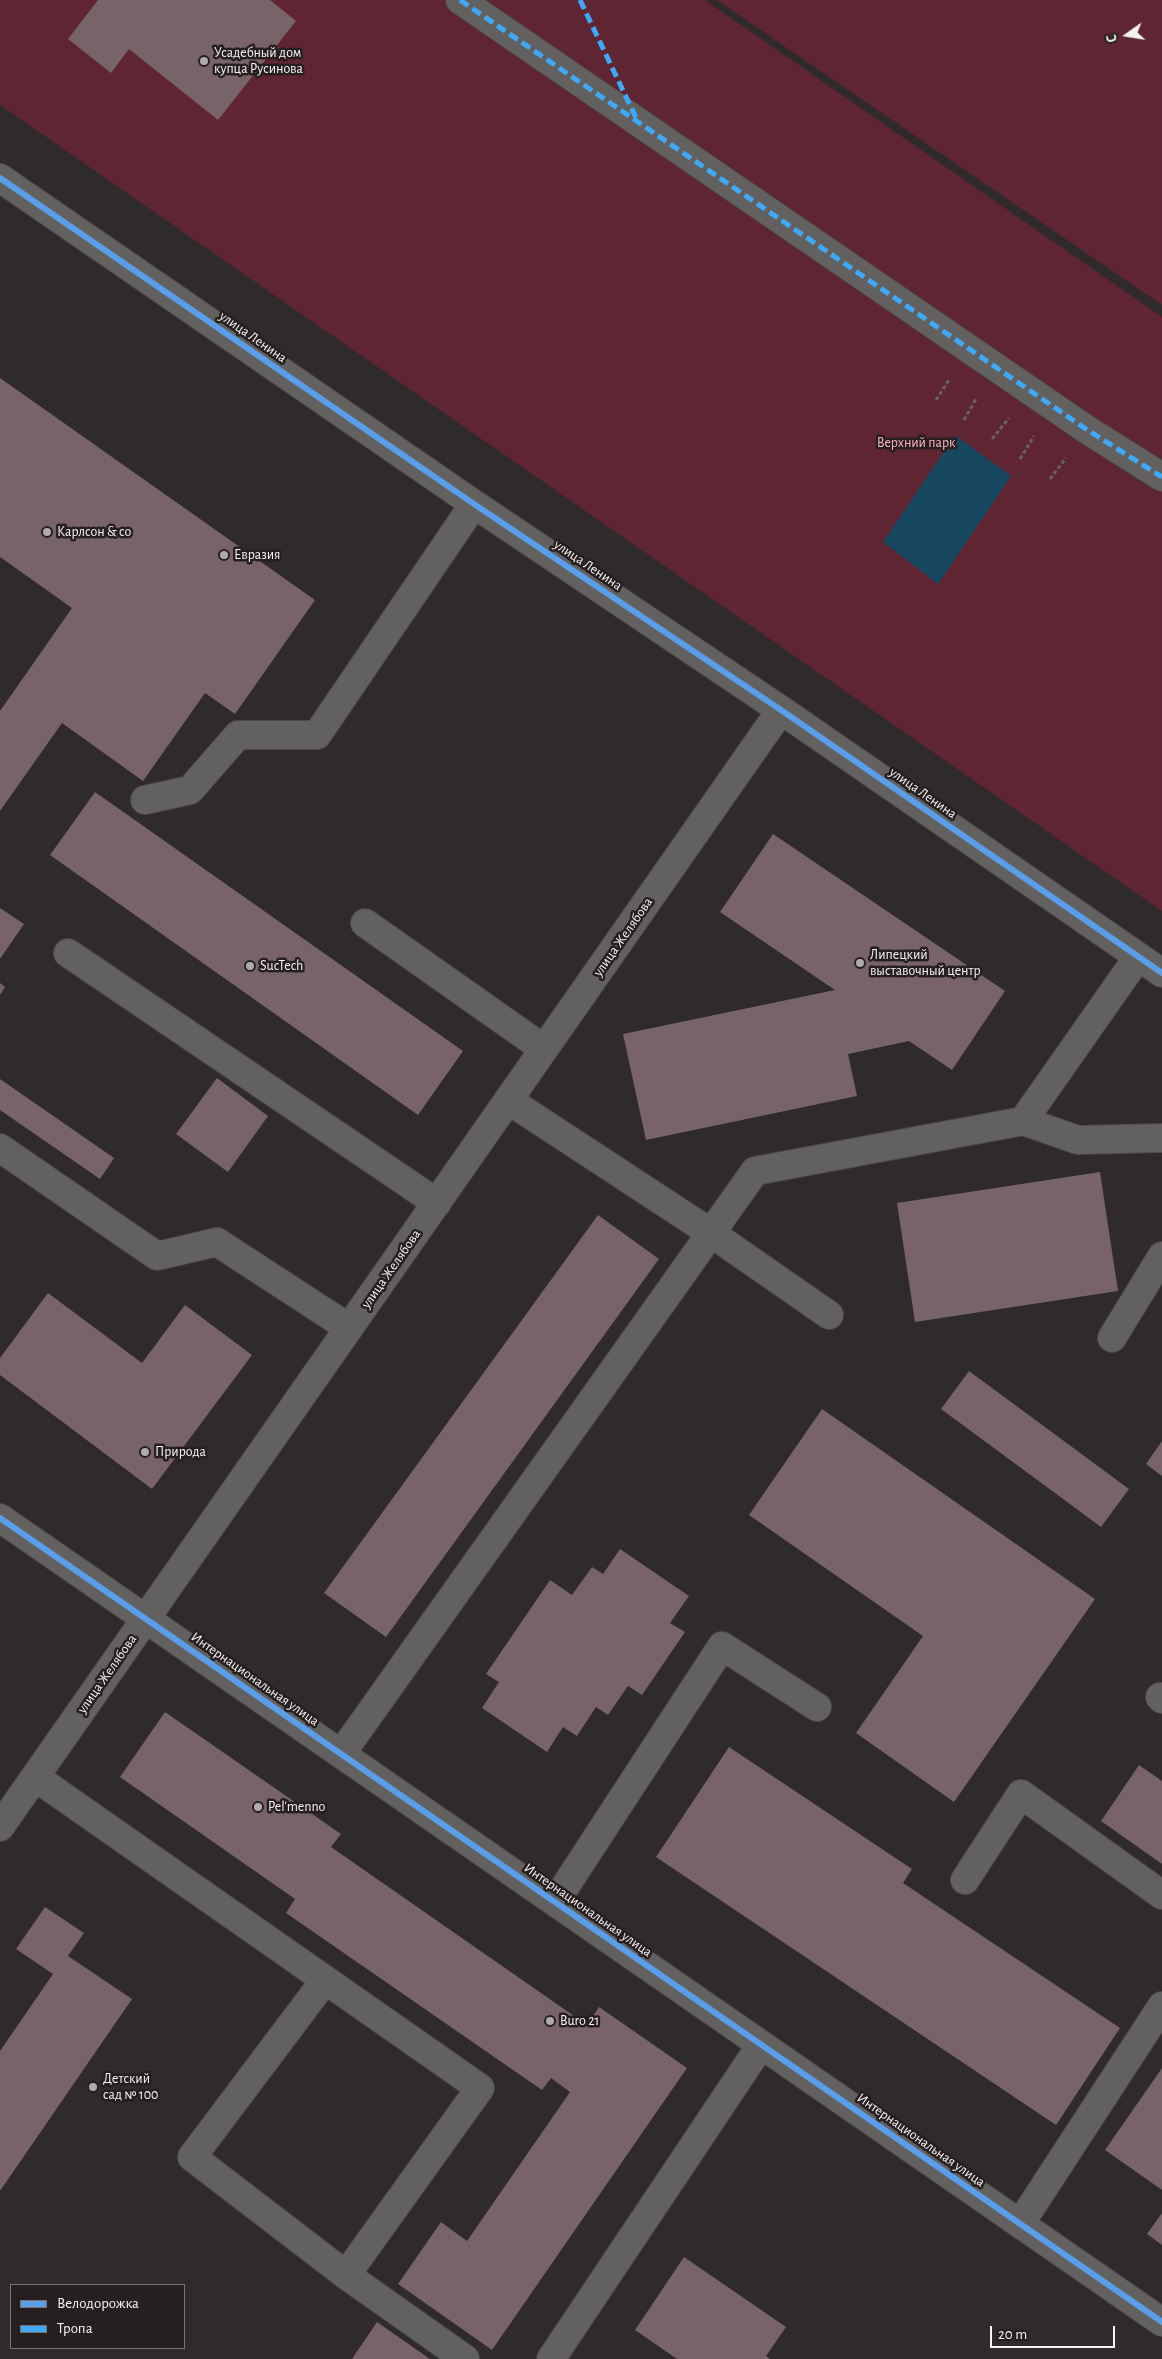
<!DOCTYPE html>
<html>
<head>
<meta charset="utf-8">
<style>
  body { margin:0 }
  #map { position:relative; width:1162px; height:2359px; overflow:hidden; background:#2f2a2b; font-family:"Alegreya Sans",sans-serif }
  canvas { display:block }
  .legend { position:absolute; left:10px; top:2284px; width:175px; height:65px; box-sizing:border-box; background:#261f20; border:1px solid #7a7374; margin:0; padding:6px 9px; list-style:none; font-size:15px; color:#f7f2f2 }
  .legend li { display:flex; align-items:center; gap:10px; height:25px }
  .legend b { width:25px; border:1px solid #7a7374 }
  .north { position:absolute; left:1102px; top:10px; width:50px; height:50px; -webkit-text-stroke:4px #261f20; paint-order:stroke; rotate:257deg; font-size:14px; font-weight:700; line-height:20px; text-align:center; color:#f7f2f2 }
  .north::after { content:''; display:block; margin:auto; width:18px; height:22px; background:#f7f2f2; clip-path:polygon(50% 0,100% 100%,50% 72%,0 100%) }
  .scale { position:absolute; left:990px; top:2326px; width:125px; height:22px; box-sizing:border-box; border:2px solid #f7f2f2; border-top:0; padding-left:6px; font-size:15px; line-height:18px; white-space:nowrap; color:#f7f2f2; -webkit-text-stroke:4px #261f20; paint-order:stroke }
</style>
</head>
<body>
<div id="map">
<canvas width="1162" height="2359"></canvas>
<ul class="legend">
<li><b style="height:6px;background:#5a9eea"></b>Велодорожка</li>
<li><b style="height:6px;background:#3fa9f5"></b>Тропа</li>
</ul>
<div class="north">С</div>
<div class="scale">20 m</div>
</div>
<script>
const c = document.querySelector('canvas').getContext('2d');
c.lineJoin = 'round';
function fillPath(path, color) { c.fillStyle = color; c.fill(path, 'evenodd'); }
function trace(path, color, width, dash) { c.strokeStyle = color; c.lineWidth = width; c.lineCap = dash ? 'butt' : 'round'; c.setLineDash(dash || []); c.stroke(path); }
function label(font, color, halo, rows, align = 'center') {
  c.font = font + ' "Alegreya Sans",sans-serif'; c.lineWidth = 5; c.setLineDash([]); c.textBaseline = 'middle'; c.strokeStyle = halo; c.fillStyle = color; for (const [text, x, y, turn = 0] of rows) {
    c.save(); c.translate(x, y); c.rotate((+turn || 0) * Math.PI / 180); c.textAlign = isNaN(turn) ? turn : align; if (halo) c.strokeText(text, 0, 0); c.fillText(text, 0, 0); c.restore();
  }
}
const green = new Path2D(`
  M 0,0 L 705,0 L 1162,317 L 1162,911 L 0,105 Z
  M 717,0 L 1162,0 L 1162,305 Z`);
const water = new Path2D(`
  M 955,435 L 1011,476 L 938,584 L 883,542 Z`);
const building = new Path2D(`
  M 98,0 L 270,0 L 296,21 L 218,120 L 129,49 L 111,73 L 68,39 Z
  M 0,378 L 315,600 L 235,714 L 205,693 L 143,781 L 62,723 L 0,811 L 0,711 L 72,608 L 0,557 Z
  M 95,792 L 463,1051 L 418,1115 L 50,855 Z
  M 773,834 L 1005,991 L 952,1070 L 909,1041 L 848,1054 L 857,1096 L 646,1140 L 623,1034 L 835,990 L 720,912 Z
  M 0,908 L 24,924 L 0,959 Z
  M 0,983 L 5,987 L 0,995 Z
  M 217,1078 L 268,1116 L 228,1172 L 176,1134 Z
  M 0,1079 L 114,1158 L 100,1179 L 0,1110 Z
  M 1100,1172 L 1118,1291 L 915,1322 L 897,1203 Z
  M 598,1215 L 659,1259 L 386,1637 L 324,1593 Z
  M 48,1293 L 142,1363 L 185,1305 L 252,1355 L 152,1489 L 0,1375 L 0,1358 Z
  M 969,1371 L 1129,1489 L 1101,1527 L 941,1409 Z
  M 822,1409 L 1095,1599 L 954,1802 L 856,1733 L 923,1636 L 749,1515 Z
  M 1162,1441 L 1162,1476 L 1146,1464 Z
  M 620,1549 L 689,1596 L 670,1623 L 685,1632 L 642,1695 L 628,1686 L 608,1715 L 596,1707 L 577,1736 L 563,1727 L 547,1752 L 482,1708 L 499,1682 L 486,1674 L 550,1580 L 572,1595 L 592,1567 L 603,1574 Z
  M 165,1712 L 341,1834 L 331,1847 L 587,2025 L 599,2007 L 687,2068 L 492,2350 L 398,2284 L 441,2222 L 467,2241 L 570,2092 L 551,2078 L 542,2090 L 286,1913 L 295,1899 L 120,1777 Z
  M 729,1747 L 912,1869 L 903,1883 L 1120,2028 L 1056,2125 L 656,1857 Z
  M 1139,1765 L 1162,1781 L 1162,1864 L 1101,1821 Z
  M 45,1907 L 84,1933 L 68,1956 L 132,1999 L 0,2191 L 0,2051 L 53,1974 L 16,1949 Z
  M 1162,2068 L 1162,2190 L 1105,2150 Z
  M 1162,2213 L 1162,2245 L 1147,2234 Z
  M 684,2257 L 786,2327 L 766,2356 L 770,2359 L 677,2359 L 635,2330 Z
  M 377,2322 L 430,2359 L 352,2359 Z`);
const path = new Path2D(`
  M 936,400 L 949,380
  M 964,420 L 976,399
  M 992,439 L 1009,418
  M 1020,459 L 1034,436
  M 1050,479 L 1066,458`);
const minor = new Path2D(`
  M 460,0 L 1086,429 L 1162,477
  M 0,178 L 474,504 L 781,710 L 1162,973
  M 145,800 L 190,790 L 238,735 L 317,735 L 474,504
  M 365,923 L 544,1049
  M 68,953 L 437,1203
  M 508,1100 L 711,1233 L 829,1315
  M 1023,1121 L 1078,1140 L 1162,1138
  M 0,1148 L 157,1256 L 217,1242 L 349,1328
  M 1112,1338 L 1162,1256
  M 0,1518 L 1162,2322
  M 1160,1697 L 1162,1699
  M 341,1754 L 755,1171 L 1023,1121 L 1138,957
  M 35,1777 L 480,2088 L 346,2275 L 465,2359
  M 0,1827 L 781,710
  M 965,1880 L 1021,1794 L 1162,1895
  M 555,1902 L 722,1646 L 817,1707
  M 325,1980 L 192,2157 L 346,2275
  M 1020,2224 L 1162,2006
  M 551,2359 L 761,2045`);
const quiet = new Path2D(`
  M 460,0 L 1086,429 L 1162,477
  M 580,0 L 638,122`);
const cycleway = new Path2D(`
  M 0,178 L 474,504 L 781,710 L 1162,973
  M 0,1518 L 1162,2322`);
const markers = [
  [204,61,5,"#b1acac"],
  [47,532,5,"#b1acac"],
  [224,555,5,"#b1acac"],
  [860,963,5,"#b1acac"],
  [250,966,5,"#b1acac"],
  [145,1452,5,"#b1acac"],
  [258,1807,5,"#b1acac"],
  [550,2021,5,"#b1acac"],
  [93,2087,5,"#b1acac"]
];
const poiNames = [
  ["Усадебный дом",214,53],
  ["купца Русинова",214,69],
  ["Карлсон & co",57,532],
  ["Евразия",234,555],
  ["Липецкий",870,955],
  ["выставочный центр",870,971],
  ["SucTech",260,966],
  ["Природа",155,1452],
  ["Pel'menno",268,1807],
  ["Buro 21",560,2021],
  ["Детский",103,2079],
  ["сад № 100",103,2095]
];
const streetNames = [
  ["улица Ленина",253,337,35],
  ["улица Ленина",588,565,34],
  ["улица Ленина",923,793,35],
  ["улица Желябова",623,937,-55],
  ["улица Желябова",391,1269,-55],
  ["улица Желябова",107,1674,-55],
  ["Интернациональная улица",255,1679,35],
  ["Интернациональная улица",588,1910,35],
  ["Интернациональная улица",921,2140,35]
];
const parkNames = [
  ["Верхний парк",916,443]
];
fillPath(green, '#5f2532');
fillPath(water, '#184760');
fillPath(building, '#786368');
trace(minor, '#4c4848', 30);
trace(path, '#656262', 3, [4, 2.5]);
trace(minor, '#636060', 28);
trace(quiet, '#3fa9f5', 5, [10, 5]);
trace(cycleway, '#5a9eea', 6);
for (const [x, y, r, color] of markers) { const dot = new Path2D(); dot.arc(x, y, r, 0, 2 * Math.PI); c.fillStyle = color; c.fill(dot); trace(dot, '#261f20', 2); }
label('14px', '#f7f2f2', '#261f20', poiNames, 'left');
label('14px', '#f7f2f2', '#261f20', streetNames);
label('14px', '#ffb3bf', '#261f20', parkNames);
</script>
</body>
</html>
